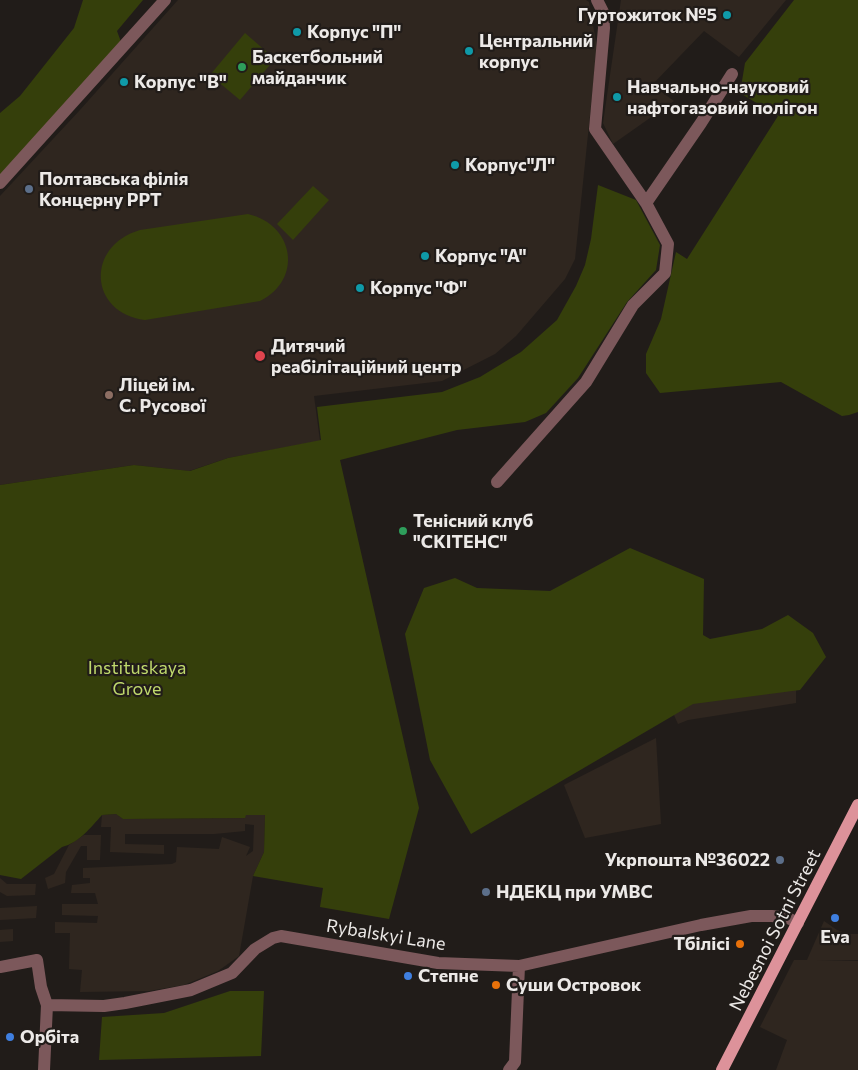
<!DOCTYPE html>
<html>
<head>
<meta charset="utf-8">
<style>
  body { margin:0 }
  canvas { display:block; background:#211c19 }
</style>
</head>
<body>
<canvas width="858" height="1070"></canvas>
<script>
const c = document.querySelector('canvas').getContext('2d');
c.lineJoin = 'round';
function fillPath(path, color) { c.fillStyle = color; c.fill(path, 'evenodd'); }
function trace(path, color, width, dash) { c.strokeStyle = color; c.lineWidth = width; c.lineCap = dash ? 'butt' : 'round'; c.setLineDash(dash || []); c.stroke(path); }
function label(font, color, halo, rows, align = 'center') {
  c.font = font + ' Commissioner,sans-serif'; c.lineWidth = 4.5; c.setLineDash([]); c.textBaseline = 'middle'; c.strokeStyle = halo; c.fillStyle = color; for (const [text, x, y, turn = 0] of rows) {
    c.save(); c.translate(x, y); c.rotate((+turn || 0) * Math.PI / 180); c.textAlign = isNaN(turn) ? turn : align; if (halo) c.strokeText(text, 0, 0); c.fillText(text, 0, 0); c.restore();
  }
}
const built = new Path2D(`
  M 178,0 L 586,0 L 589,2 L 597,48 L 575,259 L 565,279 L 516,336 L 495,354 L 442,381 L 314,396 L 320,441 L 228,458 L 189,471 L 134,465 L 0,485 L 0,196 L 80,110 Z
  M 621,0 L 786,0 L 739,57 L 704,31 L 652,85 L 674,101 L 613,144 L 603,123 Z
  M 805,672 L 796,690 L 796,703 L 688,720 L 678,724 L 669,704 Z
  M 656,738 L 661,824 L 585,838 L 564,785 Z
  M 116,814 L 123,819 L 245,818 L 245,815 L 265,815 L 264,852 L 253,876 L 239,956 L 218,971 L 184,985 L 149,991 L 80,992 L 82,970 L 69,969 L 70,933 L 55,933 L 55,922 L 97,923 L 98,916 L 62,915 L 62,904 L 98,904 L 95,893 L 71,893 L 72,885 L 90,883 L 90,878 L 83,878 L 83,868 L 172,864 L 176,862 L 177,847 L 219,849 L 222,837 L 250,847 L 246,856 L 253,851 L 254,825 L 245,824 L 245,831 L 214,834 L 125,834 L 125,844 L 164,845 L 164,854 L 110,852 L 111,827 L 101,827 L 102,815 Z
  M 84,835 L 101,835 L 100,860 L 87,860 L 87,846 L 81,846 L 66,872 L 65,883 L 48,889 L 45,878 L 54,874 L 69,845 Z
  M 0,878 L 7,884 L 36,884 L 35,895 L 7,896 L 0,892 Z
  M 37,906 L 36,918 L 0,920 L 0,908 Z
  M 824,921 L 837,930 L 848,934 L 858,934 L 858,960 L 817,960 L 858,961 L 858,1070 L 776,1070 L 787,1040 L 760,1027 L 794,960 L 807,960 Z
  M 13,929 L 13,941 L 0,942 L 0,930 Z`);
const green = new Path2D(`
  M 83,0 L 143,0 L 117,31 L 121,42 L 0,175 L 0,113 L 20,96 L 74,28 Z
  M 794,0 L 858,0 L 858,412 L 849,415 L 842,416 L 781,382 L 660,393 L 646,373 L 646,354 L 661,319 L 676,252 L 687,259 L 778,116 L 740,93 L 745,63 Z
  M 245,33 L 275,59 L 240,100 L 210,75 Z
  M 598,185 L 636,200 L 660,245 L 656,270 L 627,302 L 578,378 L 546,413 L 525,422 L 457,430 L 340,460 L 419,808 L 389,919 L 320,907 L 323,888 L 253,876 L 264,852 L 265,815 L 246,815 L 245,818 L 123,819 L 116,814 L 102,815 C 91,827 79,843 62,847 L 21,879 L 0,875 L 0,485 L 134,465 L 190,471 L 228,458 L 321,440 L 317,407 L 442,392 L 480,377 L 521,352 L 557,320 L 576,286 L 585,265 L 591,239 Z
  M 313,186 L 329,200 L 293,240 L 277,224 Z
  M 248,214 C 295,225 303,280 260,301 L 145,320 C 89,313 85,246 140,230 Z
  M 630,548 L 704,579 L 703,635 L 710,639 L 762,629 L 788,615 L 813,633 L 826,657 L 800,690 L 693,704 L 471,834 L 430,760 L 405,634 L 424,588 L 455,578 L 477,588 L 550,591 Z
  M 230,991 L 264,991 L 261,1056 L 99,1060 L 102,1017 L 164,1013 Z`);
const minor = new Path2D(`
  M 0,183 L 165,0
  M 646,203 L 701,123 L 732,74
  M 497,482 L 586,382 L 633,305 L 665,273 L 668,244 L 646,203 L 595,129 L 604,28 L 603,12 L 597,0
  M 0,967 L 37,960 L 41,987 L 47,1005 L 44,1070
  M 47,1005 L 104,1006 L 125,1003 L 191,990 L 232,973 L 255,949 L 273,938 L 281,936 L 438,963 L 519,966 L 701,925 L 751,916 L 772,916 L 788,918 L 798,923
  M 509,1070 L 515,1062 L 519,966`);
const major = new Path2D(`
  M 722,1070 L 858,805`);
const markers = [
  [727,15,5,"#0f9aa8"],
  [297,32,5,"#0f9aa8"],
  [469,51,5,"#0f9aa8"],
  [242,67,5,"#2e9e5b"],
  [124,82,5,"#0f9aa8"],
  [617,97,5,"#0f9aa8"],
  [455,165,5,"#0f9aa8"],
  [29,189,5,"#5c6f8a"],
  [425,256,5,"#0f9aa8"],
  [360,288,5,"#0f9aa8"],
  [260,356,6,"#e0444e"],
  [109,395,5,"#8d6e63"],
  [403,531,5,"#2e9e5b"],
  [780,860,5,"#5c6f8a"],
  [486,892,5,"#5c6f8a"],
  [835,918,5,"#3f7fe0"],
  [740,944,5,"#e8710a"],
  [408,976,5,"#3f7fe0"],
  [496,985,5,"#e8710a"],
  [10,1037,5,"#3f7fe0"]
];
const poiNames = [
  ["Гуртожиток №5",717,15,"right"],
  ["Корпус \"П\"",307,32],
  ["Центральний",479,41],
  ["корпус",479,62],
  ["Баскетбольний",252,57],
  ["майданчик",252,78],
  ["Корпус \"В\"",134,82],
  ["Навчально-науковий",627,87],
  ["нафтогазовий полігон",627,108],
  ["Корпус\"Л\"",465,165],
  ["Полтавська філія",39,179],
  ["Концерну РРТ",39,200],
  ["Корпус \"А\"",435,256],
  ["Корпус \"Ф\"",370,288],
  ["Дитячий",271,346],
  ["реабілітаційний центр",271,367],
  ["Ліцей ім.",119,385],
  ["С. Русової",119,406],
  ["Тенісний клуб",413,521],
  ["\"СКІТЕНС\"",413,542],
  ["Укрпошта №36022",770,860,"right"],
  ["НДЕКЦ при УМВС",496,892],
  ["Eva",835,937,"center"],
  ["Тбілісі",730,944,"right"],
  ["Степне",418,976],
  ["Суши Островок",506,985],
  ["Орбіта",20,1037]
];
const parkNames = [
  ["Іnstituskaya",137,668],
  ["Grove",137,689]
];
const streetNames = [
  ["Nebesnoi Sotni Street",775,930,-63],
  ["Rybalskyi Lane",386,935,9]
];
fillPath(built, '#2f261f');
fillPath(green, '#353f0b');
trace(minor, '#7c585b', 12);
trace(major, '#dd929a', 12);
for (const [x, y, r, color] of markers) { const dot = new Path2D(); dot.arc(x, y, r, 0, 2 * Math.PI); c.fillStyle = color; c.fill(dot); trace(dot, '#211c19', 2); }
label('bold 18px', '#ece9e7', '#211c19', poiNames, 'left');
label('18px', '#bfd86c', '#211c19', parkNames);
label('18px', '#ece9e7', '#211c19', streetNames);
</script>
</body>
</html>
